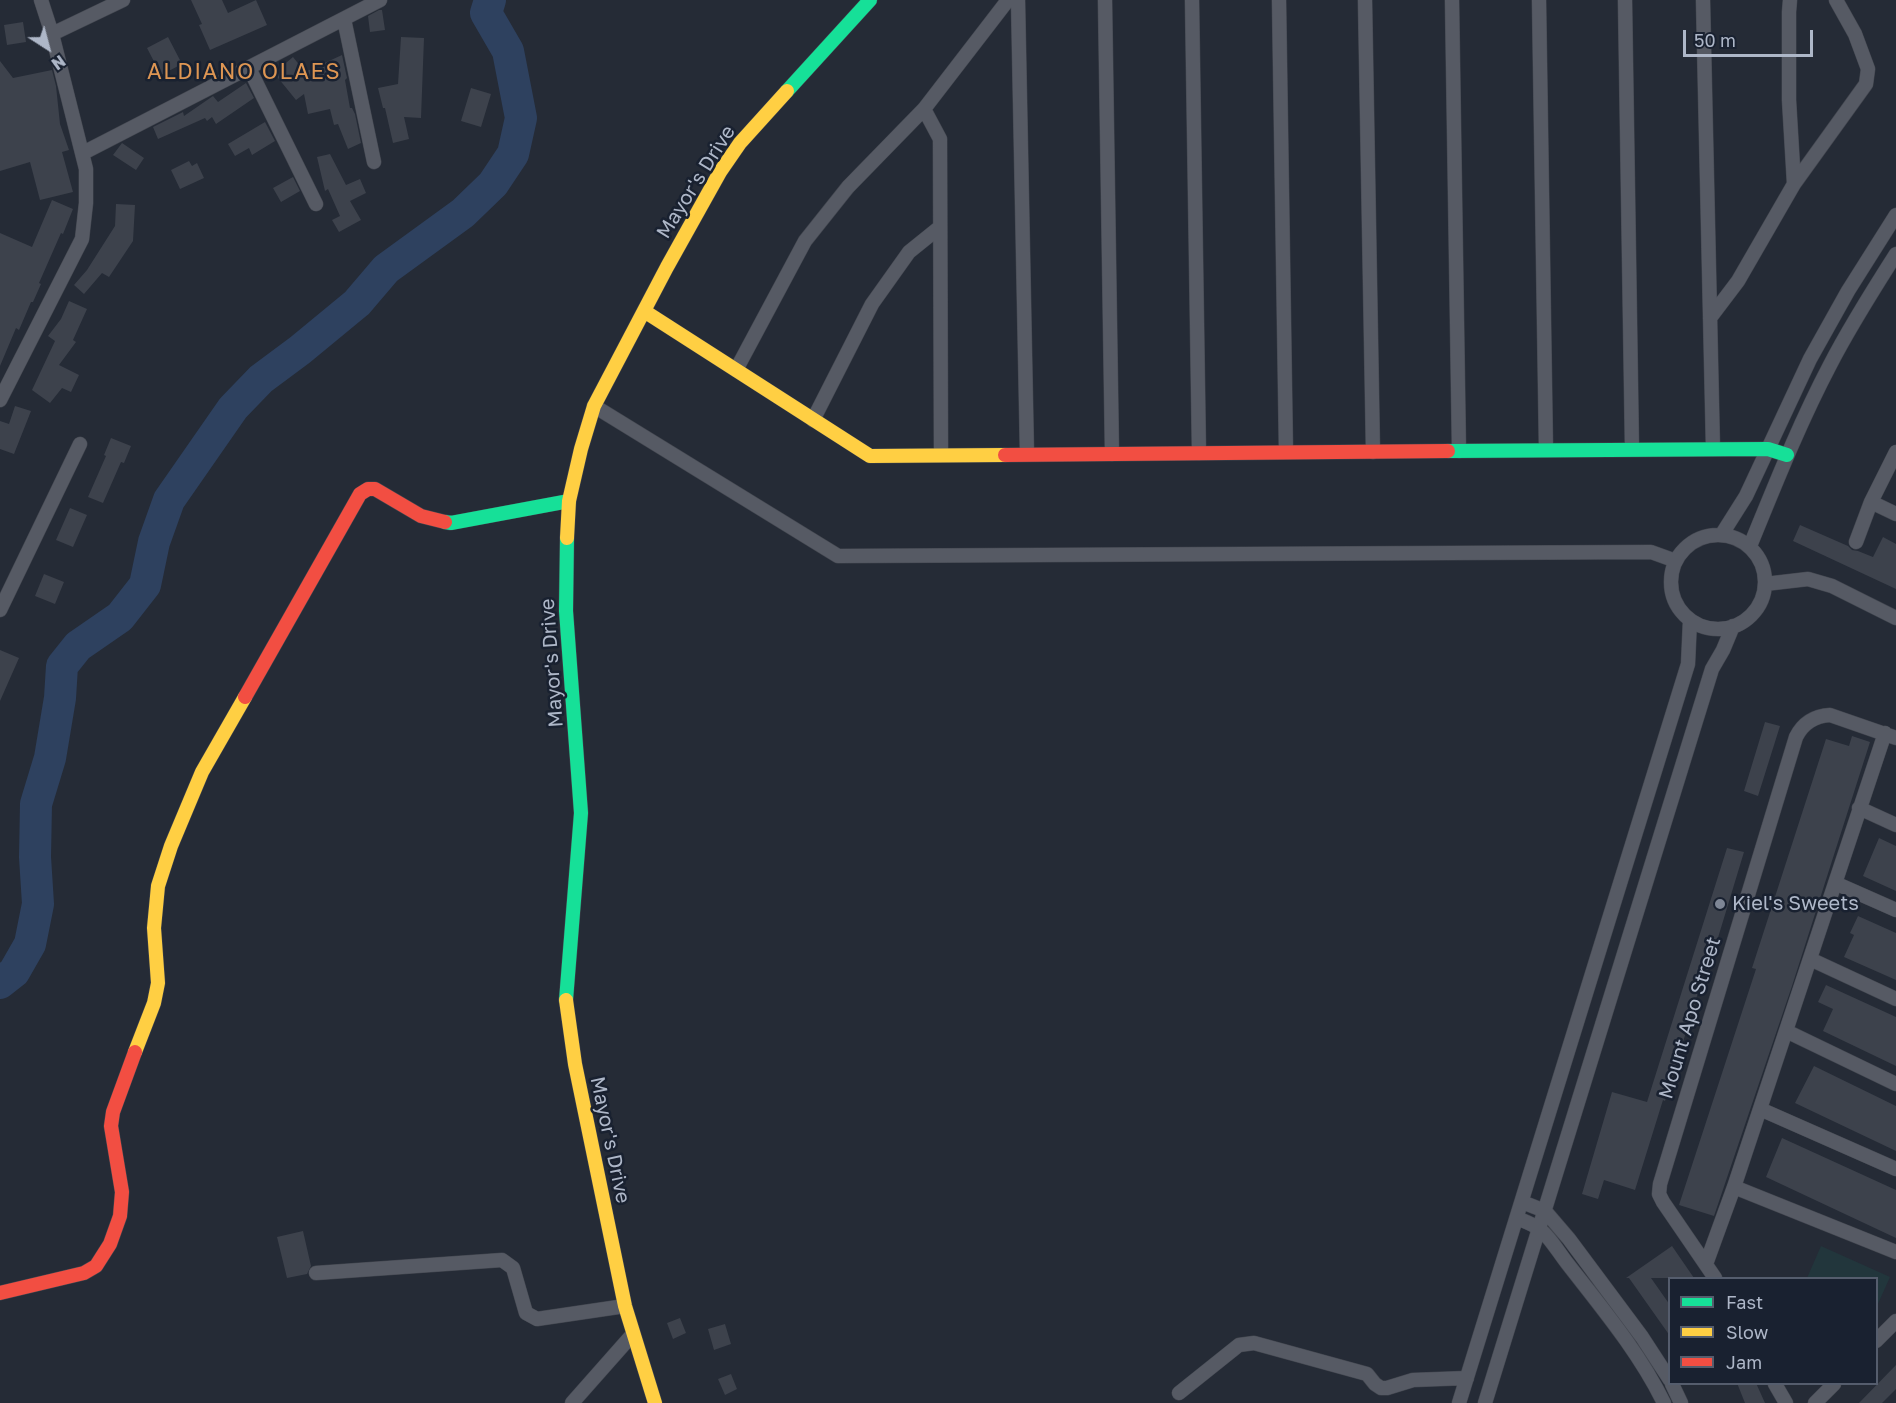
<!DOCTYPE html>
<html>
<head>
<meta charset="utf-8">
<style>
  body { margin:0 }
  #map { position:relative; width:1896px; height:1403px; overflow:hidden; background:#252b36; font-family:"Golos Text",sans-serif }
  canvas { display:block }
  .legend { position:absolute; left:1668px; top:1277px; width:210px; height:108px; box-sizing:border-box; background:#192130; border:2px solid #555d6d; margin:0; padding:8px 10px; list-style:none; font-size:18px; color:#aeb7c8 }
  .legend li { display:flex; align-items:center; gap:12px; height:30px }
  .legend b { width:30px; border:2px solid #555d6d }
  .north { position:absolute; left:18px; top:18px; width:60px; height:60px; -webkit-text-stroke:4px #192130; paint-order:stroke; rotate:144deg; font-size:16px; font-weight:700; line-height:24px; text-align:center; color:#aeb7c8 }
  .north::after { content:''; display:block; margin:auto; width:21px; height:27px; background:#aeb7c8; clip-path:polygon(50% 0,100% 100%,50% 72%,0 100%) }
  .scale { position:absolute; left:1683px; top:30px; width:130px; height:27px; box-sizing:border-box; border:3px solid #aeb7c8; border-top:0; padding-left:8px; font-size:18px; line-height:21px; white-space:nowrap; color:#aeb7c8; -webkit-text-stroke:4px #192130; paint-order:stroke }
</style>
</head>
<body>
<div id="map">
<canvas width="1896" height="1403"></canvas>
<ul class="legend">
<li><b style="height:8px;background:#16e098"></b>Fast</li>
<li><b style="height:8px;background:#ffcf43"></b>Slow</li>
<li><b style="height:8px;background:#f24e42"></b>Jam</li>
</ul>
<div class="north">N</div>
<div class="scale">50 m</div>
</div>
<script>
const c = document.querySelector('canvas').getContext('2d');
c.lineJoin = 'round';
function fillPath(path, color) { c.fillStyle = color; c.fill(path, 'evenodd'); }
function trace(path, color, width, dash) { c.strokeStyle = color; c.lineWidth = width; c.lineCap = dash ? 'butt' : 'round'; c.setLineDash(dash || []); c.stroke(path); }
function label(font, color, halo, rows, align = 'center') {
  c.font = font + ' "Golos Text",sans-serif'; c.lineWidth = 5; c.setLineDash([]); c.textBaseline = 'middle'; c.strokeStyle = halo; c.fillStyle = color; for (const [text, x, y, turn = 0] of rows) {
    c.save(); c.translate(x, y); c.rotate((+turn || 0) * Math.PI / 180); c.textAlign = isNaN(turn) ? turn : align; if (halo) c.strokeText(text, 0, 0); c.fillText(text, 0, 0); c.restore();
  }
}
const green = new Path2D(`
  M 1821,1246 L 1890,1277 L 1877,1306 L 1876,1278 L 1807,1278 Z`);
const river = new Path2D(`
  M 0,983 L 14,972 L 30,944 L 38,904 L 35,857 L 36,804 L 50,758 L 60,698 L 62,666 L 78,646 L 120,617 L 145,585 L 154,542 L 169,500 L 233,408 L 261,379 L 300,350 L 357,303 L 386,269 L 463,213 L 493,184 L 513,154 L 521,118 L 508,51 L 486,13 L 490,0`);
const building = new Path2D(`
  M 191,0 L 222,0 L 228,13 L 256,0 L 267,25 L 210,50 L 199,25 L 202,24 Z
  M 379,10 L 382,10 L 385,30 L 370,32 L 368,16 Z
  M 23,22 L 26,42 L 7,45 L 4,25 Z
  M 168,37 L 182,64 L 161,75 L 147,48 Z
  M 401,37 L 424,38 L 421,118 L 404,117 L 409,139 L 393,143 L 385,108 L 383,108 L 378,88 L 398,84 Z
  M 342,55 L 347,78 L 345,80 L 350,108 L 352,108 L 355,114 L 361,143 L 348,149 L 338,124 L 334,125 L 330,109 L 308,114 L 304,94 L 296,100 L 274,73 L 293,57 L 305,72 Z
  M 0,61 L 13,78 L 52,70 L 56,86 L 60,124 L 69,150 L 62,152 L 73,192 L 40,200 L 30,162 L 0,171 Z
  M 246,83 L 254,98 L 216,124 L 212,117 L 207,121 L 205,118 L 158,139 L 153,127 L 183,112 L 184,116 L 213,96 L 218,102 Z
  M 471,88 L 491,94 L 481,127 L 461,121 Z
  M 265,122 L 275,141 L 252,155 L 249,148 L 235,156 L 228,144 Z
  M 122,143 L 144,158 L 136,170 L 113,155 Z
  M 330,154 L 346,185 L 360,179 L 366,193 L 350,201 L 361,220 L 339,232 L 332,220 L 340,216 L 328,189 L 325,191 L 317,157 Z
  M 189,161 L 192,166 L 197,163 L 204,178 L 180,189 L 171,170 Z
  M 293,177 L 300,191 L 281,202 L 273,188 Z
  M 52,200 L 73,209 L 63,234 L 61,233 L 39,283 L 41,284 L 33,302 L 31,302 L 19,330 L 16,328 L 0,366 L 0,233 L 32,247 Z
  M 116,204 L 135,205 L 133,241 L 109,277 L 102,273 L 84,294 L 74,285 L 87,270 L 115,226 Z
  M 69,301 L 87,309 L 73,340 L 76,342 L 59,365 L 79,375 L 71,392 L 62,388 L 50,403 L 32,390 L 55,341 L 48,336 L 61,319 Z
  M 15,406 L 31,411 L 14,454 L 0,449 L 0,421 L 9,424 Z
  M 111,438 L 131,446 L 124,463 L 121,462 L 103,503 L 88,497 L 106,456 L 104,455 Z
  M 70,508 L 87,515 L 73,547 L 56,540 Z
  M 1800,525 L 1848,546 L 1852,550 L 1858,551 L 1873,557 L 1883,537 L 1896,544 L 1896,589 L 1793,541 Z
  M 44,574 L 64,582 L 55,604 L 35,596 Z
  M 0,650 L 19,658 L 0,701 Z
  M 1765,722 L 1780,726 L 1758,796 L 1744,791 Z
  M 1852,736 L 1870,742 L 1792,986 L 1714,1216 L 1679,1205 L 1756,969 L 1752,968 L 1826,739 L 1849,746 Z
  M 1879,838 L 1896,846 L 1896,891 L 1863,876 Z
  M 1727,848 L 1744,852 L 1707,974 L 1704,973 L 1665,1101 L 1663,1100 L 1635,1190 L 1604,1180 L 1598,1199 L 1582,1194 L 1612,1092 L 1647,1102 Z
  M 1858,916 L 1896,933 L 1896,980 L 1844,957 L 1854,935 L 1850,933 Z
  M 1826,985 L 1896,1017 L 1896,1066 L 1823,1031 L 1833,1009 L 1818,1002 Z
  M 1814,1066 L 1896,1106 L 1896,1151 L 1795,1103 Z
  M 1782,1138 L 1896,1190 L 1896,1238 L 1766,1177 Z
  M 303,1231 L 311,1266 L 307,1274 L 287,1278 L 277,1237 Z
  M 1672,1246 L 1694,1278 L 1651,1278 L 1670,1305 L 1670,1336 L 1629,1278 L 1626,1278 Z
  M 680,1318 L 686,1333 L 673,1339 L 667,1323 Z
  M 725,1324 L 731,1344 L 714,1350 L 708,1329 Z
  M 1896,1365 L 1896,1389 L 1882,1403 L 1859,1403 Z
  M 731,1374 L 737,1389 L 725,1395 L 718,1379 Z
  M 1737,1383 L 1756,1383 L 1765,1403 L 1745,1403 Z`);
const street = new Path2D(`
  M 1018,0 L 1027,454
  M 1105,0 L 1112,454
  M 1192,0 L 1199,453
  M 1279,0 L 1286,452
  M 1365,0 L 1373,452
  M 1452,0 L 1459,451
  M 1539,0 L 1546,450
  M 1625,0 L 1632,449
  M 1703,0 L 1713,449
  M 1790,0 L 1789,12 L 1789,100 L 1794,184
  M 344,19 L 374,162
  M 52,34 L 123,0
  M 249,68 L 316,204
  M 924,109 L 940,139 L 941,455
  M 83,153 L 380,0
  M 1710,318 L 1738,281 L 1794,184 L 1866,84 L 1868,69 L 1855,34 L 1836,0
  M 736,370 L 805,241 L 848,187 L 924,109 L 1008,0
  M 0,400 L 82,239 L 86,203 L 86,169 L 52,34 L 41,0
  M 594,406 L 838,556 L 1651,552 L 1676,561
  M 813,420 L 872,304 L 909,252 L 940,227
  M 1871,502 L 1896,514
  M 1722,534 L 1746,496 L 1810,359 L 1848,291 L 1896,215
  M1671 582a47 47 0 1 1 94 0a47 47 0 1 1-94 0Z
  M 1856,542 L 1871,502 L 1896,452
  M 1750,546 C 1775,485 1799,424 1830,365 C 1850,326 1873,290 1896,254
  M 1765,584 L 1808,579 L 1832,586 L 1896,618
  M 0,610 L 80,444
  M 1859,808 L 1896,825
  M 1835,883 L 1896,910
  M 1810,959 L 1896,999
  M 1786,1031 L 1896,1084
  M 1760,1109 L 1896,1169
  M 1734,1187 L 1896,1252
  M 1522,1202 L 1545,1211 L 1569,1239 L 1642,1337 L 1670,1380
  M 1517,1218 C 1524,1221 1532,1224 1538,1228 C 1548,1234 1559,1253 1567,1263 C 1602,1308 1639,1352 1664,1403
  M 1706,1264 L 1734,1187 L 1885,733
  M 316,1273 L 502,1260 L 513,1268 L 526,1313 L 537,1319 L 625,1306
  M 1715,1278 L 1663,1202 L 1659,1194 L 1660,1184 L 1796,737 C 1803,723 1814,716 1830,715 L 1896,738
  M 1876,1341 L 1896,1321
  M 1672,1384 L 1681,1403
  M 1775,1384 L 1786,1403
  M 1179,1393 L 1239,1345 L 1254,1343 L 1367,1374 L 1375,1384 L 1381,1388 L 1387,1388 L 1413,1380 L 1467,1378
  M 572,1403 L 633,1334
  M 1459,1403 L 1688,664 L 1690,620
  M 1485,1403 L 1712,669 L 1723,650 L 1733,626
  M 1815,1403 L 1834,1384`);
const fast = new Path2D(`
  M 787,91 L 870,0
  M 1448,451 L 1768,449 L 1787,455
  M 445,522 L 451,523 L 569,501
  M 566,1000 L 581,813 L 566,611 L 567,538`);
const slow = new Path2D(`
  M 644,311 L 870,456 L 1005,455
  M 567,538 L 569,501 L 581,449 L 594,406 L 667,267 L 720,172 L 740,143 L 787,91
  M 566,1000 L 575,1064 L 625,1306 L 655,1403
  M 135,1052 L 154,1003 L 158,983 L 154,928 L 158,886 L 171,846 L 202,772 L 245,697`);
const jam = new Path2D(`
  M 1005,455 L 1448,451
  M 245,697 L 360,494 L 368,489 L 375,489 L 421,516 L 445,522
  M 0,1293 L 84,1273 L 96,1266 L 110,1244 L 120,1216 L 122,1192 L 111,1126 L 113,1112 L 135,1052`);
const markers = [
  [1720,904,6,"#7e8695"]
];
const streetNames = [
  ["Mayor's Drive",696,182,-58],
  ["Mayor's Drive",552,663,-94],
  ["Mount Apo Street",1690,1018,-73],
  ["Mayor's Drive",610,1140,78]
];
const poiNames = [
  ["Kiel's Sweets",1732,904]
];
const quarterNames = [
  ["ALDIANO OLAES",244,72]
];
fillPath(green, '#22363c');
trace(river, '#2e415f', 32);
fillPath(building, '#3d424c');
trace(street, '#42464f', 15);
trace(fast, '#42464f', 15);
trace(slow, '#42464f', 15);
trace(jam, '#42464f', 15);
trace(street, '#565a64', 14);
trace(fast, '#16e098', 14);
trace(slow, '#ffcf43', 14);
trace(jam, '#f24e42', 14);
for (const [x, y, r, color] of markers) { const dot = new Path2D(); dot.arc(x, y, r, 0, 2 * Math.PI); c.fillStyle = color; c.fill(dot); trace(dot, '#192130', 2); }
label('20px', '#aeb7c8', '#192130', streetNames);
label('20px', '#aeb7c8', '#192130', poiNames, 'left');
c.letterSpacing = '1.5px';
label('22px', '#de9653', '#192130', quarterNames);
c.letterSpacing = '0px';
</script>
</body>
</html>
